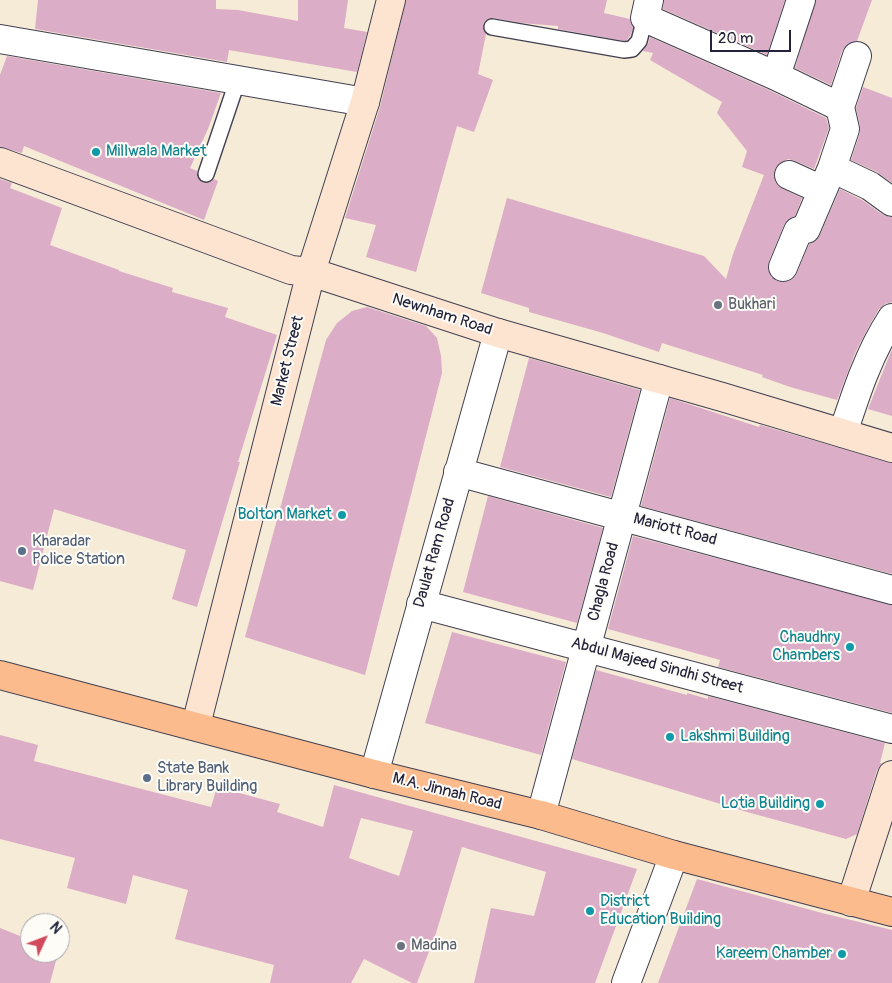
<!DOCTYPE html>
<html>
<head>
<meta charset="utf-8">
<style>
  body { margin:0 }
  #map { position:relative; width:892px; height:983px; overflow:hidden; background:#f6ebd7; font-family:Pangolin,sans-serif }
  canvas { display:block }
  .north { position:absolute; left:20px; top:913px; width:50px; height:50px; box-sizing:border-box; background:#fdfcf7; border:1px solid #a5a5ac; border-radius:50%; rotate:47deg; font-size:14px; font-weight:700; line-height:20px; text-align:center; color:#22223b }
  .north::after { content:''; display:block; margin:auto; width:18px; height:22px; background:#d1495b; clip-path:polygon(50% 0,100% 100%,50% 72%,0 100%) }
  .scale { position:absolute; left:710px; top:30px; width:81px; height:22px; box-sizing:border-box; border:2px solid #22223b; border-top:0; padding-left:6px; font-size:15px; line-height:18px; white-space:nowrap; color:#22223b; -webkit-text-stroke:4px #fdfcf7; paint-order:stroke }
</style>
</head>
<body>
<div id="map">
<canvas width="892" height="983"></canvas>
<div class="north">N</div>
<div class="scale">20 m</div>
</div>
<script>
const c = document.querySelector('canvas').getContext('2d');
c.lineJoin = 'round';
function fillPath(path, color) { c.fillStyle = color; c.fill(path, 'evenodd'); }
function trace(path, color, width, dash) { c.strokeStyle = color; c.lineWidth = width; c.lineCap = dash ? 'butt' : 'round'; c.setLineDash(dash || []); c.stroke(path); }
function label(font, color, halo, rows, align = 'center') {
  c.font = font + ' Pangolin,sans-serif'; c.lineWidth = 4; c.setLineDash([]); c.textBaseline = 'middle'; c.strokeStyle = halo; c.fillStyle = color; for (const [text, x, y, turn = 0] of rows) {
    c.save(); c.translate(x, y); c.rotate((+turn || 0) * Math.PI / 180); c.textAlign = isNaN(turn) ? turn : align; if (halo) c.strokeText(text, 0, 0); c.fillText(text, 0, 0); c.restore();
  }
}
const building = new Path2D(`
  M 38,0 L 216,0 L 216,9 L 238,10 L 298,21 L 298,0 L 348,0 L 344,28 L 367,32 L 357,72 L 229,50 L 227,62 L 35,29 Z
  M 406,0 L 607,0 L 604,13 L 630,19 L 633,28 L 630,36 L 627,40 L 624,41 L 558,29 L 558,26 L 521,23 L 494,18 L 485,21 L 483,26 L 486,34 L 478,74 L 493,80 L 474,132 L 457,126 L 416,272 L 366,257 L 376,225 L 345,218 L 380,107 Z
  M 664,0 L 785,0 L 767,55 L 663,9 Z
  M 816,0 L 872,0 L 857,41 L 847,44 L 842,51 L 831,85 L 795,68 Z
  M 650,37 L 769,90 L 826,118 L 829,128 L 814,169 L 795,161 L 788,159 L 780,163 L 775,169 L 774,177 L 777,184 L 783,189 L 802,198 L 795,216 L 788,219 L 784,225 L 769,261 L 768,269 L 771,277 L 777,281 L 785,282 L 793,279 L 797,273 L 809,244 L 816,241 L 820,235 L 840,189 L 862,200 L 883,215 L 892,217 L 892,302 L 885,304 L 879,309 L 870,324 L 855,353 L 837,400 L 790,387 L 762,377 L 763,375 L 662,343 L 659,352 L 603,333 L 529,312 L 529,308 L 481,293 L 507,198 L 704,256 L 726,279 L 733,254 L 764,175 L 742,167 L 747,151 L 717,113 L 722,102 L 650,60 L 653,53 L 643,51 L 648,44 Z
  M 7,56 L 221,93 L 208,129 L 190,168 L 197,171 L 197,176 L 203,183 L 208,183 L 214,179 L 218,181 L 204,220 L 24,146 L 22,153 L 0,147 L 0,75 Z
  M 863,87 L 892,98 L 892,183 L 877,172 L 851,160 L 860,133 L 860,126 L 856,108 Z
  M 0,179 L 12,183 L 10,188 L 62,208 L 50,245 L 119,270 L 119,271 L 173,288 L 172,292 L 228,308 L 225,317 L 277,335 L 238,462 L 240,462 L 197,607 L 172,599 L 186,550 L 54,509 L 33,590 L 0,581 Z
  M 367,307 L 426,326 L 437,338 L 441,356 L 442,373 L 365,675 L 245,637 L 326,340 L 337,323 L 352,311 Z
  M 892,349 L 892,416 L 868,409 Z
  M 529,358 L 640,390 L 611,497 L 500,467 Z
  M 670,398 L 759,427 L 760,425 L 892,463 L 892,574 L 641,506 Z
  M 488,496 L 603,528 L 577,623 L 463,592 Z
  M 633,536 L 892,605 L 892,713 L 718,667 L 720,660 L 608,629 Z
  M 452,632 L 566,662 L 541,755 L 425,723 Z
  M 596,670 L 687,695 L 687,693 L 708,699 L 708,696 L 885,743 L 880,763 L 882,763 L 877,770 L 857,834 L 846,839 L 747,812 L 572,759 Z
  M 0,735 L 38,745 L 34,761 L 211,807 L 217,787 L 280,804 L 277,812 L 323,827 L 334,785 L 637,869 L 595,983 L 474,983 L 491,908 L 534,916 L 546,872 L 462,847 L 436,933 L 417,983 L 412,983 L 364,959 L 351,983 L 270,983 L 274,965 L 175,939 L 188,890 L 133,875 L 126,904 L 67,888 L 75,858 L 0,839 ZM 361,818 L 413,831 L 399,876 L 349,858 Z
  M 697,879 L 822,913 L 892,930 L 892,983 L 658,983 Z
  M 0,928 L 30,940 L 30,953 L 58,953 L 50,983 L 0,983 Z`);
const lane = new Path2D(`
  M 492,27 L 624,50 L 632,49 L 639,41 L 645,18
  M 206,174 L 238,79`);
const street = new Path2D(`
  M 649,0 L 645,18 L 776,76 L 840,107 L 845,129 L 832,168 L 870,186 L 892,202
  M 0,39 L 365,102
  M 776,76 L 801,0
  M 840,107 L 857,56
  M 789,175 L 822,190
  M 783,267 L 798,231 L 806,229 L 832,168
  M 843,433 C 856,393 869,353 892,318
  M 458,472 L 892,590
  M 421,604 L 892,729
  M 374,774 L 498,333
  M 541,815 L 659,379
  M 626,983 L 674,855`);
const secondary = new Path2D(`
  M 0,162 L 291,270 L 311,272 L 498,333 L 722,397 L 892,448
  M 196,725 L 311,272 L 365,102 L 391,0
  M 851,902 L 892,775`);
const highway = new Path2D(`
  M 0,675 L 374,774 L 541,815 L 674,855 L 892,912`);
const markers = [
  [96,152,5,"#0f9aa8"],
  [718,305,5,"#6b7280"],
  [342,515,5,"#0f9aa8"],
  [22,551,5,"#5c6f8a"],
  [850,647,5,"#0f9aa8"],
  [670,737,5,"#0f9aa8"],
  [147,778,5,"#5c6f8a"],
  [820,804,5,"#0f9aa8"],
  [590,911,5,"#0f9aa8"],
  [401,946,5,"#6b7280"],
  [842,954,5,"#0f9aa8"]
];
const cultureNames = [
  ["Millwala Market",106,152,"left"],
  ["Bolton Market",332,515],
  ["Chaudhry",840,638],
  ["Chambers",840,656],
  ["Lakshmi Building",680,737,"left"],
  ["Lotia Building",810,804],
  ["District",600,902,"left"],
  ["Education Building",600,920,"left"],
  ["Kareem Chamber",832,954]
];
const worshipNames = [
  ["Bukhari",728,305],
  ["Madina",411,946]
];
const streetNames = [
  ["Newnham Road",442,315,18],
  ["Market Street",288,361,-76],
  ["Mariott Road",675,530,15],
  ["Daulat Ram Road",435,553,-74],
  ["Chagla Road",604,582,-75],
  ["Abdul Majeed Sindhi Street",657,666,15],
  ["M.A. Jinnah Road",447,792,14]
];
const serviceNames = [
  ["Kharadar",32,542],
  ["Police Station",32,560],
  ["State Bank",157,769],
  ["Library Building",157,787]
];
fillPath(building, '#dcadc6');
trace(lane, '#424052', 18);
trace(street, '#424052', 30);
trace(secondary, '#424052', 30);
trace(highway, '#424052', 30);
trace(lane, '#fff', 15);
trace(street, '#fff', 28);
trace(secondary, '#fde4d1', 28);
trace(highway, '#fbbb8d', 28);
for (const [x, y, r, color] of markers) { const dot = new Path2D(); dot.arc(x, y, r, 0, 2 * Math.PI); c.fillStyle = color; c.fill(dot); trace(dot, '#fdfcf7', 2); }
label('16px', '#0d838f', '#fdfcf7', cultureNames, 'right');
label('16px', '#5b616d', '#fdfcf7', worshipNames, 'left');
label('16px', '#22223b', '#fdfcf7', streetNames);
label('16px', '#4e5e75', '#fdfcf7', serviceNames, 'left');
</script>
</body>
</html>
